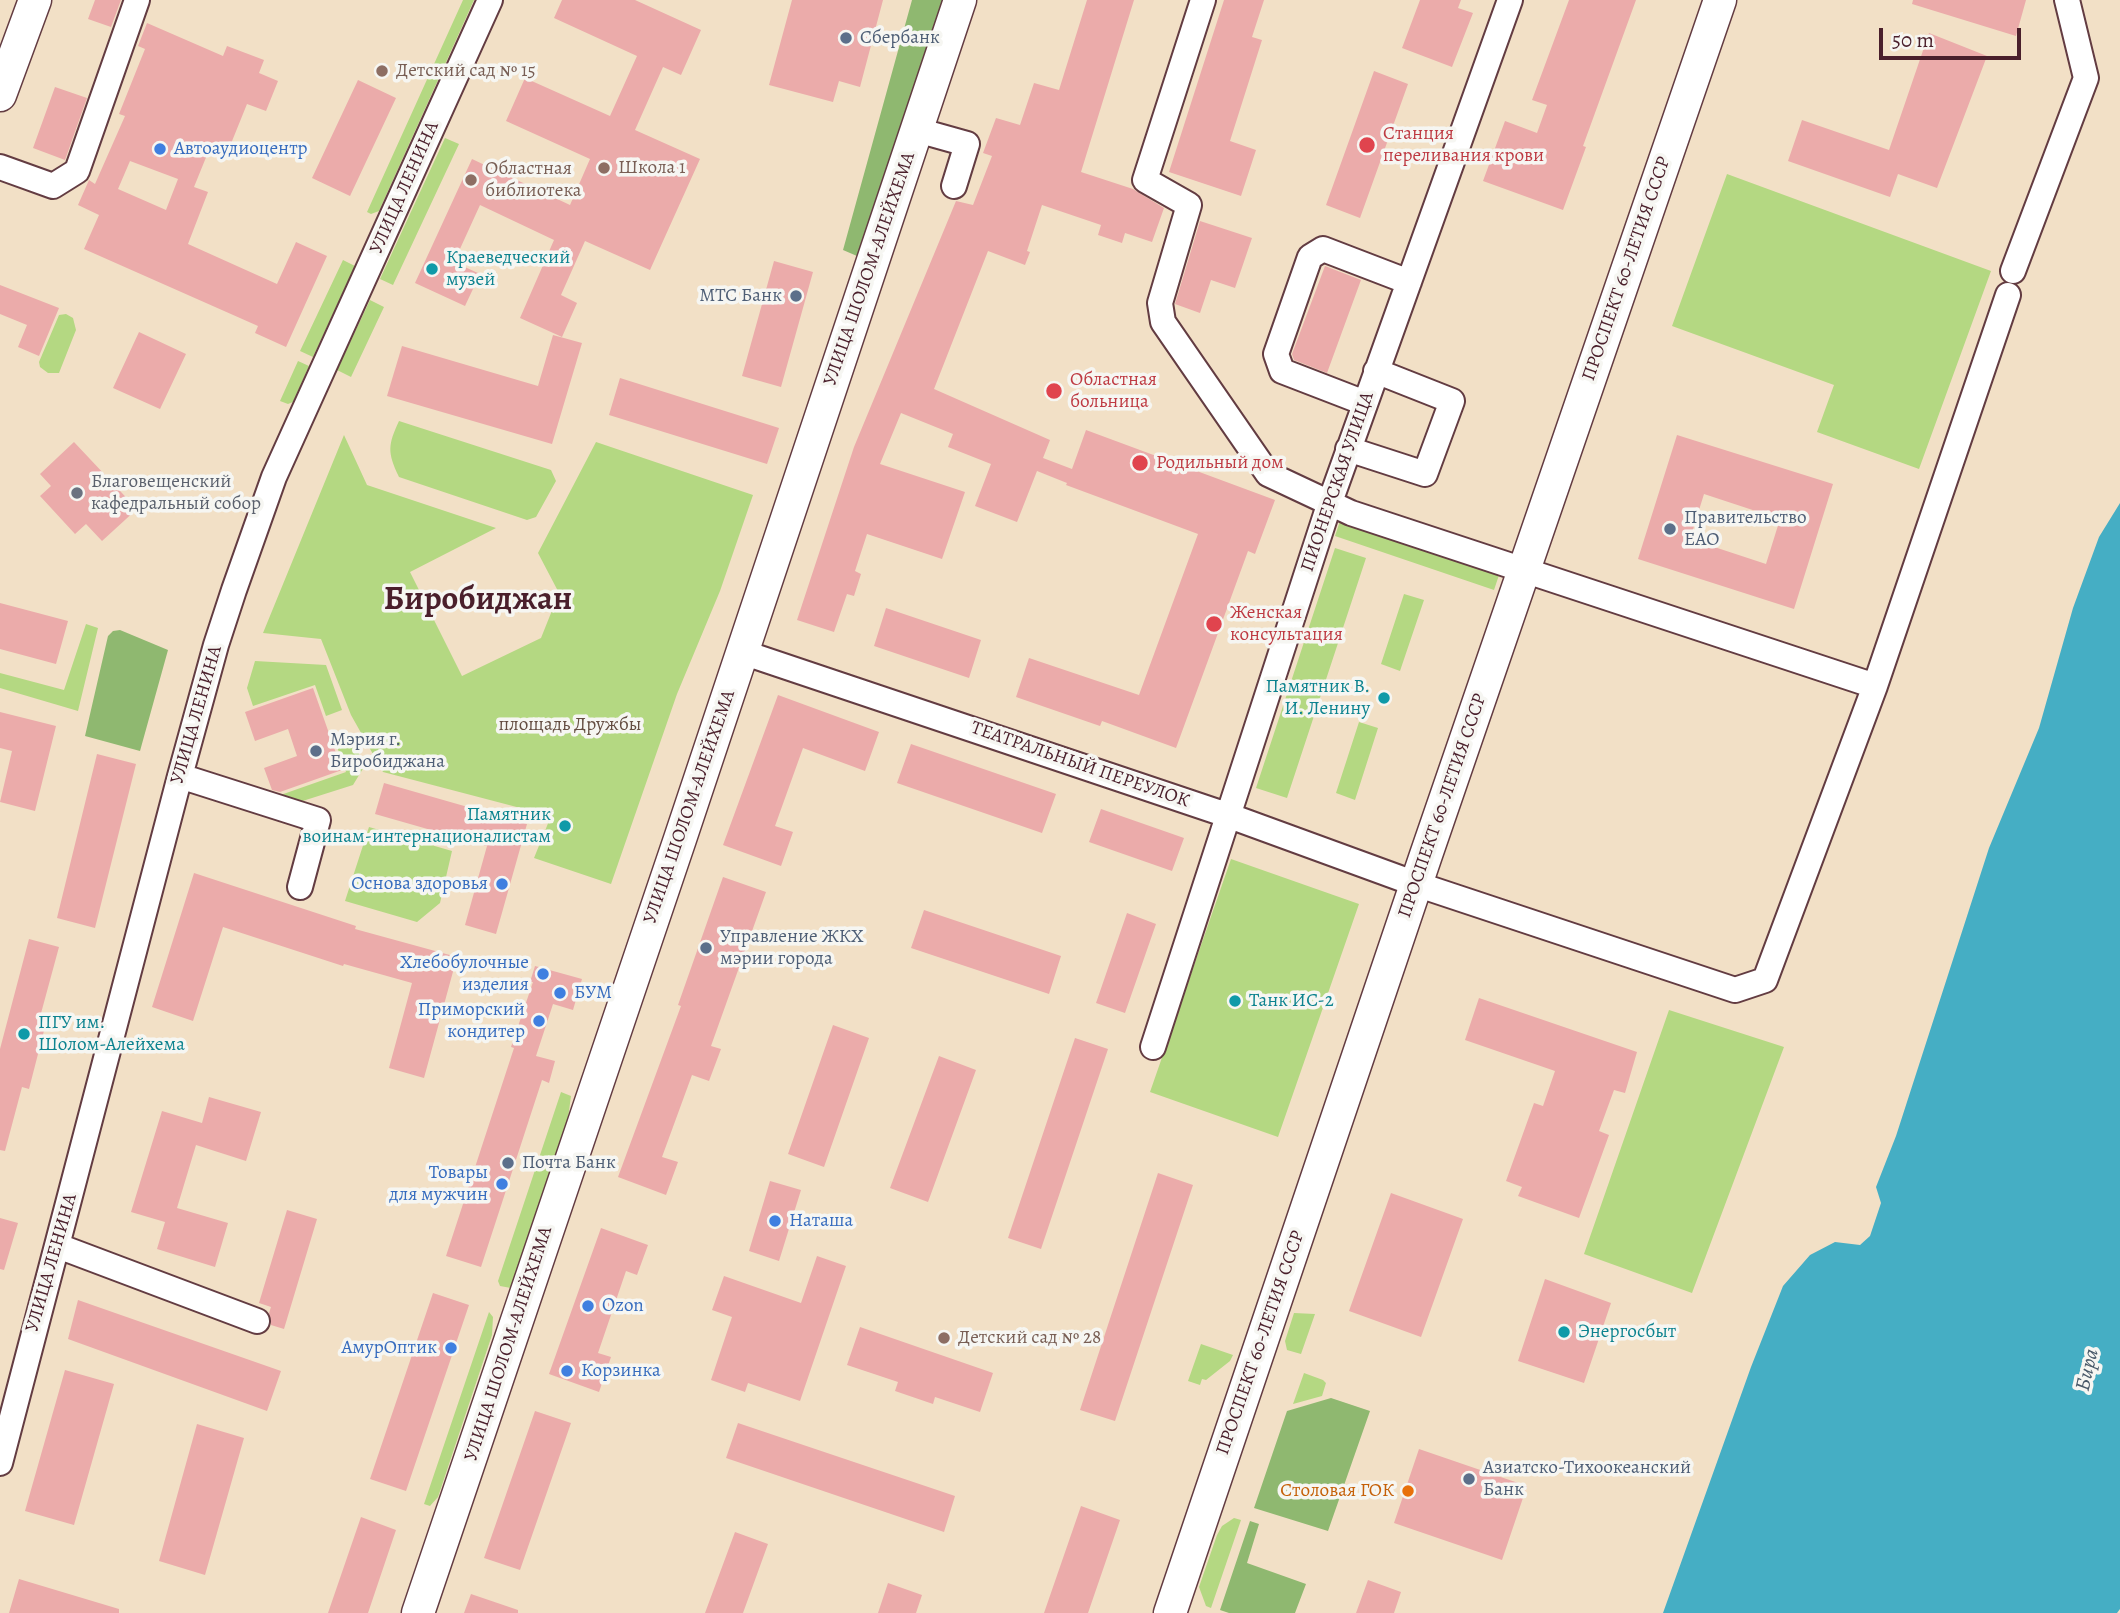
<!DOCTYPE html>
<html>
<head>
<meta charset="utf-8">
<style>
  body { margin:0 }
  #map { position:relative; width:2120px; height:1613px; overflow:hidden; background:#f2e0c6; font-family:Alegreya,serif }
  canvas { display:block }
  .scale { position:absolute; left:1879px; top:28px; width:142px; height:32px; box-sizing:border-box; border:4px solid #4a1f2b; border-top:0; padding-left:9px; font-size:21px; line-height:24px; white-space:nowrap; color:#4a1f2b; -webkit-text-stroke:5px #f6f6f2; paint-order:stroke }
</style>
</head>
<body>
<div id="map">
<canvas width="2120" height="1613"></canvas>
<div class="scale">50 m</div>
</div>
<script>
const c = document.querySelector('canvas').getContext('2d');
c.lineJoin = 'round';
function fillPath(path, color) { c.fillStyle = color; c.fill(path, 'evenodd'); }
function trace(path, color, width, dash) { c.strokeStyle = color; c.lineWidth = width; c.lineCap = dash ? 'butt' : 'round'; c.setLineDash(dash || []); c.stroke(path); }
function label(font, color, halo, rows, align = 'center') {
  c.font = font + ' Alegreya,serif'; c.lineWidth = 7; c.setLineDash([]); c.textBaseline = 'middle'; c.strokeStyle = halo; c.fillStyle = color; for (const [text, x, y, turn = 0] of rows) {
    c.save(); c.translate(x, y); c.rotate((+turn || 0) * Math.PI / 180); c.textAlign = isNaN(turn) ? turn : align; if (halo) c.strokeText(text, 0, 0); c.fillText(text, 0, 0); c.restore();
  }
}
const green = new Path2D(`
  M 463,0 L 474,0 L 379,211 L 371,214 L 367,212 Z
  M 445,138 L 459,144 L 393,285 L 380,279 Z
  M 1727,174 L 1991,271 L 1919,469 L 1817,432 L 1834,385 L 1672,326 Z
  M 343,260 L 355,266 L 313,357 L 300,351 Z
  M 370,300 L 384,307 L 351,377 L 337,370 Z
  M 66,314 L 73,318 L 76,330 L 59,373 L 48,373 L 40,367 L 39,362 L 59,315 Z
  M 298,361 L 309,366 L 293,402 L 288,404 L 280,401 Z
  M 399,421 L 551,470 L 556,481 L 536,517 L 527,520 L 399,477 C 387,452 388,445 399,421 Z
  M 344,435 L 367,485 L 496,528 L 410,572 L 462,676 L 541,638 L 559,593 L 538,553 L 596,442 L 753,495 L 720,591 L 677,694 L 611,884 L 534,858 L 551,816 L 383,772 L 351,715 L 321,639 L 263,633 Z
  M 1340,521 L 1499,575 L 1494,590 L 1335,536 Z
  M 1335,548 L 1366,558 L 1287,798 L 1256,788 Z
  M 1404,594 L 1424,600 L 1400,671 L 1381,664 Z
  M 86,624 L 98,628 L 78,711 L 0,688 L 0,673 L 64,690 Z
  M 255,661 L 326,665 L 342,710 L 326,716 L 315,685 L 253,706 L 247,688 Z
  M 1359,722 L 1378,728 L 1355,800 L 1336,793 Z
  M 352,735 L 364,767 L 353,785 L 290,805 L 272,798 L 346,772 L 335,741 Z
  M 369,827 L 452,851 L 440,903 L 417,922 L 345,901 Z
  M 1231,859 L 1359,904 L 1278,1137 L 1150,1092 Z
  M 1669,1010 L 1784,1047 L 1692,1293 L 1584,1254 Z
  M 561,1092 L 571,1096 L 567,1126 L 511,1288 L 500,1286 L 498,1281 Z
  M 489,1312 L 493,1317 L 492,1335 L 438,1497 L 430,1506 L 424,1504 Z
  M 1294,1313 L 1315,1314 L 1301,1354 L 1287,1350 L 1285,1341 Z
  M 1201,1344 L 1233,1355 L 1230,1361 L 1206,1380 L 1202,1379 L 1200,1385 L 1188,1381 Z
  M 1304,1373 L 1323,1380 L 1326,1383 L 1322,1396 L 1293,1404 Z
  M 1234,1518 L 1241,1520 L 1211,1608 L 1206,1606 L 1199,1587 L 1217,1535 L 1222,1526 Z`);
const forest = new Path2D(`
  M 912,0 L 947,0 L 863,252 L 857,256 L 843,250 Z
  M 120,630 L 168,650 L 140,751 L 85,736 L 108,636 L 113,631 Z
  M 1331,1398 L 1370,1411 L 1328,1531 L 1254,1508 L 1287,1411 Z
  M 1250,1521 L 1259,1524 L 1247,1563 L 1306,1584 L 1295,1613 L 1229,1613 L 1220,1610 Z`);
const water = new Path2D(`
  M 2120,503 L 2120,1609 L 2117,1613 L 1663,1613 L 1751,1367 L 1783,1286 L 1810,1255 L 1835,1242 L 1860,1245 L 1870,1236 L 1881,1203 L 1876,1187 L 1896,1136 L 1989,848 L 2039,728 L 2073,608 L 2099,537 Z`);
const building = new Path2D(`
  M 95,0 L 121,0 L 111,27 L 88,19 Z
  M 562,0 L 635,0 L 701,30 L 681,75 L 663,67 L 635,130 L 700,159 L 650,270 L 585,241 L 561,295 L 577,303 L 562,337 L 520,318 L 554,240 L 480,205 L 454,262 L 480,274 L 465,306 L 415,283 L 472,159 L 570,205 L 590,159 L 506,121 L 525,78 L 610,116 L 637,56 L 554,18 Z
  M 792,0 L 883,0 L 860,87 L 839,81 L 833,102 L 769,85 Z
  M 1087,0 L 1134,0 L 1081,172 L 1133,189 L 1164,208 L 1152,242 L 1125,233 L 1122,243 L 1098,235 L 1101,225 L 1042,205 L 1027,251 L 1030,252 L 1025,265 L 988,251 L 934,389 L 1050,440 L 1043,458 L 1072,469 L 1086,430 L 1275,500 L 1255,554 L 1248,551 L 1176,748 L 1102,721 L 1100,726 L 1016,697 L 1029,658 L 1139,695 L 1198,534 L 1066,485 L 1067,483 L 1037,471 L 1017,522 L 975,506 L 991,464 L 948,447 L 953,434 L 901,413 L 880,464 L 965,492 L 942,559 L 867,534 L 855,571 L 861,574 L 854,596 L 847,594 L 834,632 L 797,620 L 854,447 L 956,201 L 973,205 L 992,156 L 983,153 L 996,118 L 1020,125 L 1034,83 L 1059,90 Z
  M 1224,0 L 1264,0 L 1252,37 L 1262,40 L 1230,141 L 1256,150 L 1241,196 L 1169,172 Z
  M 1420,0 L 1461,0 L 1458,8 L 1473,13 L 1452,67 L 1402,48 Z
  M 1569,0 L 1636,0 L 1583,146 L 1586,147 L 1563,210 L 1483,181 L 1505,121 L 1537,133 L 1547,105 L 1532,100 Z
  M 1913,0 L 2026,0 L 2016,36 L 1912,4 Z
  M 147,23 L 223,56 L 227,46 L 264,60 L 259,73 L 278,81 L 266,111 L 247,104 L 226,156 L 209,150 L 194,187 L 208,192 L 188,244 L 277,284 L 296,242 L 327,256 L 286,347 L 255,333 L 258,326 L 84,249 L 99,215 L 78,205 L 89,180 L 95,184 L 125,116 L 119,114 L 145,49 L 138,46 ZM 130,161 L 178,179 L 166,210 L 118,189 Z
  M 1929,33 L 1987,56 L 1937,188 L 1898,174 L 1890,197 L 1788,161 L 1802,120 L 1889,150 Z
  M 1374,71 L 1408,84 L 1360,218 L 1326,205 Z
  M 358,80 L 396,98 L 350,196 L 312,178 Z
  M 55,87 L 87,98 L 65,160 L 33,148 Z
  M 1200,221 L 1252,238 L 1235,288 L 1211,280 L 1200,313 L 1175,304 Z
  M 774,261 L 813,272 L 781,387 L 742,376 Z
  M 1325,266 L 1361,280 L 1327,373 L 1294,360 L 1292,354 Z
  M 0,285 L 59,308 L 39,356 L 18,347 L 27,325 L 0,314 Z
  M 139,332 L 186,354 L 160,409 L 113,388 Z
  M 553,335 L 582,343 L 552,444 L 387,396 L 402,346 L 538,386 Z
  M 620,378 L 779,428 L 767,464 L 609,415 Z
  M 1677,435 L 1833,484 L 1794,609 L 1638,559 ZM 1704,494 L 1780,519 L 1766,564 L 1690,539 Z
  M 74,442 L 137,509 L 102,541 L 86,524 L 75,534 L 40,496 L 51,486 L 40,474 Z
  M 0,603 L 68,621 L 56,664 L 0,649 Z
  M 886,608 L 981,640 L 969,678 L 874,646 Z
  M 313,688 L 342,770 L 280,792 L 272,790 L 264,768 L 297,756 L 288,729 L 255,741 L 245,712 Z
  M 778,695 L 879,732 L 865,771 L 803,748 L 775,826 L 793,832 L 781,866 L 723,845 Z
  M 0,712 L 56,726 L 35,811 L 0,802 L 12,751 L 0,748 Z
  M 911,744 L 1056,794 L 1042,833 L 897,783 Z
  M 97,754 L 136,764 L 95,928 L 57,918 Z
  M 384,783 L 527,824 L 496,934 L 465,925 L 487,846 L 375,814 Z
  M 1101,809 L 1184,838 L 1172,871 L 1089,842 Z
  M 194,873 L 356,926 L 355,929 L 457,957 L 424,1078 L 389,1068 L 412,983 L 344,964 L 343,966 L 223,927 L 193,1021 L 152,1007 Z
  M 723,877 L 766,892 L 711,1046 L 721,1049 L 709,1081 L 692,1075 L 662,1157 L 678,1162 L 666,1195 L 618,1177 L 681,1006 L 678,1005 Z
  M 924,910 L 1061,956 L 1049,994 L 911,948 Z
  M 1127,913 L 1156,924 L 1125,1013 L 1096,1003 Z
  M 29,939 L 59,947 L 40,1017 L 47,1019 L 29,1089 L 22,1087 L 5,1151 L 0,1150 L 0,1049 Z
  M 535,966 L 582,979 L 573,1010 L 553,1004 L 536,1056 L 555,1061 L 549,1083 L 542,1080 L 481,1267 L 446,1256 L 514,1048 L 511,1047 L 533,982 L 530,982 Z
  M 1479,998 L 1637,1052 L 1625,1093 L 1614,1090 L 1599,1131 L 1609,1135 L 1579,1218 L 1518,1196 L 1522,1187 L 1506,1181 L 1534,1103 L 1543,1106 L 1555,1071 L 1465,1040 Z
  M 833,1025 L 869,1038 L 824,1167 L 788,1154 Z
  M 1075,1038 L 1108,1049 L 1041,1249 L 1008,1238 Z
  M 939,1056 L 976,1070 L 928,1202 L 890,1188 Z
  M 209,1097 L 261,1112 L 246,1161 L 196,1145 L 177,1208 L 228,1223 L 215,1267 L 157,1249 L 165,1222 L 131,1212 L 162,1111 L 202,1123 Z
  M 1158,1173 L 1193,1185 L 1115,1421 L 1080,1410 Z
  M 770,1181 L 801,1190 L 779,1261 L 749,1251 Z
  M 1391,1193 L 1463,1219 L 1421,1337 L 1349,1311 Z
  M 287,1210 L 317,1219 L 284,1329 L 271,1325 L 269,1313 L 271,1307 L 259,1303 Z
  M 0,1218 L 18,1223 L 4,1270 L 0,1269 Z
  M 601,1228 L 648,1245 L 637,1275 L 626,1271 L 598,1353 L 611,1357 L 599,1392 L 549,1374 Z
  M 817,1256 L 846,1266 L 800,1401 L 748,1383 L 745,1392 L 711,1380 L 732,1317 L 712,1310 L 724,1276 L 801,1303 Z
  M 1545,1279 L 1611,1303 L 1584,1383 L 1518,1361 Z
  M 433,1293 L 469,1305 L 406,1491 L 370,1479 Z
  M 78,1300 L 281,1371 L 267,1411 L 68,1339 Z
  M 860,1327 L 993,1373 L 980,1412 L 935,1397 L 933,1404 L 895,1391 L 898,1382 L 847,1365 Z
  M 65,1370 L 114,1384 L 74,1525 L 25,1511 Z
  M 535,1411 L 571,1423 L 520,1570 L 484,1558 Z
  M 738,1423 L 955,1496 L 944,1532 L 726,1458 Z
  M 197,1424 L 244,1438 L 205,1575 L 159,1561 Z
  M 1419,1449 L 1527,1486 L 1502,1560 L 1394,1523 Z
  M 1081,1506 L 1120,1520 L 1088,1613 L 1044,1613 Z
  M 361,1517 L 396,1530 L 368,1613 L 328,1613 Z
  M 735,1532 L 768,1544 L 743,1613 L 705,1613 Z
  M 19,1579 L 119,1609 L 119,1613 L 9,1613 Z
  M 1368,1580 L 1401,1592 L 1394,1613 L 1356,1613 Z
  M 888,1583 L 922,1595 L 916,1613 L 878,1613 Z
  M 471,1594 L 518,1610 L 518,1613 L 464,1613 Z`);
const minor = new Path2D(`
  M 1203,0 L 1145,180 L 1189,205 L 1160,303 L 1163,322 L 1268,474 L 1351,513 L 1875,686
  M 917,130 L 967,144 L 954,186
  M 0,167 L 53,186 L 77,171 L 137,0
  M 2013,271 L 2086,78 L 2067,0
  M 1365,403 L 1282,371 L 1276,354 L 1310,257 L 1323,249 L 1409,282
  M 1348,449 L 1425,474 L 1452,401 L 1376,371
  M 742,652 L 1227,815 L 1416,884 L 1735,990 L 1765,980 L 1875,686 L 2008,295
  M 180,776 L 318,820 L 300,887
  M 1153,1047 L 1330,502 L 1510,0
  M 58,1246 L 257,1321
  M 0,1463 L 180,776 L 216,645 L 234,590 L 274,477 L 490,0`);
const major = new Path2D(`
  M 0,95 L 35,0
  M 418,1613 L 680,839 L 960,0
  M 1170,1613 L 1426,855 L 1720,0`);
const markers = [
  [846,38,7,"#5c6f8a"],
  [382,71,7,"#8d6e63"],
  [1367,145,9,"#e0444e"],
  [160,149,7,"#3f7fe0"],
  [604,168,7,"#8d6e63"],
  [471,180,7,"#8d6e63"],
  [432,269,7,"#0f9aa8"],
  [796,296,7,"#5c6f8a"],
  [1054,391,9,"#e0444e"],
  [1140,463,9,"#e0444e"],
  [77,493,7,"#6b7280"],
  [1670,529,7,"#5c6f8a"],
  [1214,624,9,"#e0444e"],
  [1384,698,7,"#0f9aa8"],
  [316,751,7,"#5c6f8a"],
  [565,826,7,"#0f9aa8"],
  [502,884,7,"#3f7fe0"],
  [706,948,7,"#5c6f8a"],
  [543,974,7,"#3f7fe0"],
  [560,993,7,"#3f7fe0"],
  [1235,1001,7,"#0f9aa8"],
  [539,1021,7,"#3f7fe0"],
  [24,1034,7,"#0f9aa8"],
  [508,1163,7,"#5c6f8a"],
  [502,1184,7,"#3f7fe0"],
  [775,1221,7,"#3f7fe0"],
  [588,1306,7,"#3f7fe0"],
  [1564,1332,7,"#0f9aa8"],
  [944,1338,7,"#8d6e63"],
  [451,1348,7,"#3f7fe0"],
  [567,1371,7,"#3f7fe0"],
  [1469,1479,7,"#5c6f8a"],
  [1408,1491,7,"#e8710a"]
];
const serviceNames = [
  ["Сбербанк",860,38],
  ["МТС Банк",782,296,"right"],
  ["Правительство",1684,518],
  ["ЕАО",1684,540],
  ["Мэрия г.",330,740],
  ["Биробиджана",330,762],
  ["Управление ЖКХ",720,937],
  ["мэрии города",720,959],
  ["Почта Банк",522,1163],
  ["Азиатско-Тихоокеанский",1483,1468],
  ["Банк",1483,1490]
];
const educationNames = [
  ["Детский сад № 15",396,71],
  ["Школа 1",618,168],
  ["Областная",485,169],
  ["библиотека",485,191],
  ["Детский сад № 28",958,1338]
];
const healthNames = [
  ["Станция",1383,134],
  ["переливания крови",1383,156],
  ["Областная",1070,380],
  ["больница",1070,402],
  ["Родильный дом",1156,463],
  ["Женская",1230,613],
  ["консультация",1230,635]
];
const shopNames = [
  ["Автоаудиоцентр",174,149],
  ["Основа здоровья",488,884,"right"],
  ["Хлебобулочные",529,963,"right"],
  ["изделия",529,985,"right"],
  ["БУМ",574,993],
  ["Приморский",525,1010,"right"],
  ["кондитер",525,1032,"right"],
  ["Товары",488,1173,"right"],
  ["для мужчин",488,1195,"right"],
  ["Наташа",789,1221],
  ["Ozon",602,1306],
  ["АмурОптик",437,1348,"right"],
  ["Корзинка",581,1371]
];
const streetNames = [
  ["УЛИЦА ЛЕНИНА",405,188,-66],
  ["УЛИЦА ШОЛОМ-АЛЕЙХЕМА",870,269,-71],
  ["ПРОСПЕКТ 60-ЛЕТИЯ СССР",1627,269,-71],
  ["ПИОНЕРСКАЯ УЛИЦА",1338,482,-71],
  ["УЛИЦА ЛЕНИНА",197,715,-74],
  ["ТЕАТРАЛЬНЫЙ ПЕРЕУЛОК",1080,765,19],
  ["ПРОСПЕКТ 60-ЛЕТИЯ СССР",1443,806,-71],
  ["УЛИЦА ШОЛОМ-АЛЕЙХЕМА",690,807,-71],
  ["УЛИЦА ЛЕНИНА",52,1263,-74],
  ["ПРОСПЕКТ 60-ЛЕТИЯ СССР",1261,1343,-71],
  ["УЛИЦА ШОЛОМ-АЛЕЙХЕМА",509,1344,-72]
];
const cultureNames = [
  ["Краеведческий",446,258],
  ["музей",446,280],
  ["Памятник В.",1370,687,"right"],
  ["И. Ленину",1370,709,"right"],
  ["Памятник",551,815,"right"],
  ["воинам-интернационалистам",551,837,"right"],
  ["Танк ИС-2",1249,1001],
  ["ПГУ им.",38,1023],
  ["Шолом-Алейхема",38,1045],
  ["Энергосбыт",1578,1332]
];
const worshipNames = [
  ["Благовещенский",91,482],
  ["кафедральный собор",91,504]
];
const parkNames = [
  ["площадь Дружбы",570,725]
];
const foodNames = [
  ["Столовая ГОК",1394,1491]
];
const waterNames = [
  ["Бира",2088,1370,-77]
];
const townNames = [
  ["Биробиджан",478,601]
];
fillPath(green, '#b4d882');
fillPath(forest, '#8fb870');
fillPath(water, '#45aec4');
fillPath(building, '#ebabaa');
trace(minor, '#633c42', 28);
trace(major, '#633c42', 35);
trace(minor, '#fff', 24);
trace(major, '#fff', 32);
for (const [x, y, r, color] of markers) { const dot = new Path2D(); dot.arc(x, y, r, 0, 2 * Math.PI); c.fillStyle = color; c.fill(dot); trace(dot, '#f6f6f2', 2.5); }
label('19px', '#4e5e75', '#f6f6f2', serviceNames, 'left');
label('19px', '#785e54', '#f6f6f2', educationNames, 'left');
label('19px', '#be3a42', '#f6f6f2', healthNames, 'left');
label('19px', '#366cbe', '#f6f6f2', shopNames, 'left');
label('19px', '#4a1f2b', '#f6f6f2', streetNames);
label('19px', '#0d838f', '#f6f6f2', cultureNames, 'left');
label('19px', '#5b616d', '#f6f6f2', worshipNames, 'left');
label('19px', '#644d41', '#f6f6f2', parkNames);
label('19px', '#c56008', '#f6f6f2', foodNames, 'right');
label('italic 21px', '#485868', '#f6f6f2', waterNames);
label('bold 33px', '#4a1f2b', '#f6f6f2', townNames);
</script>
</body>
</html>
